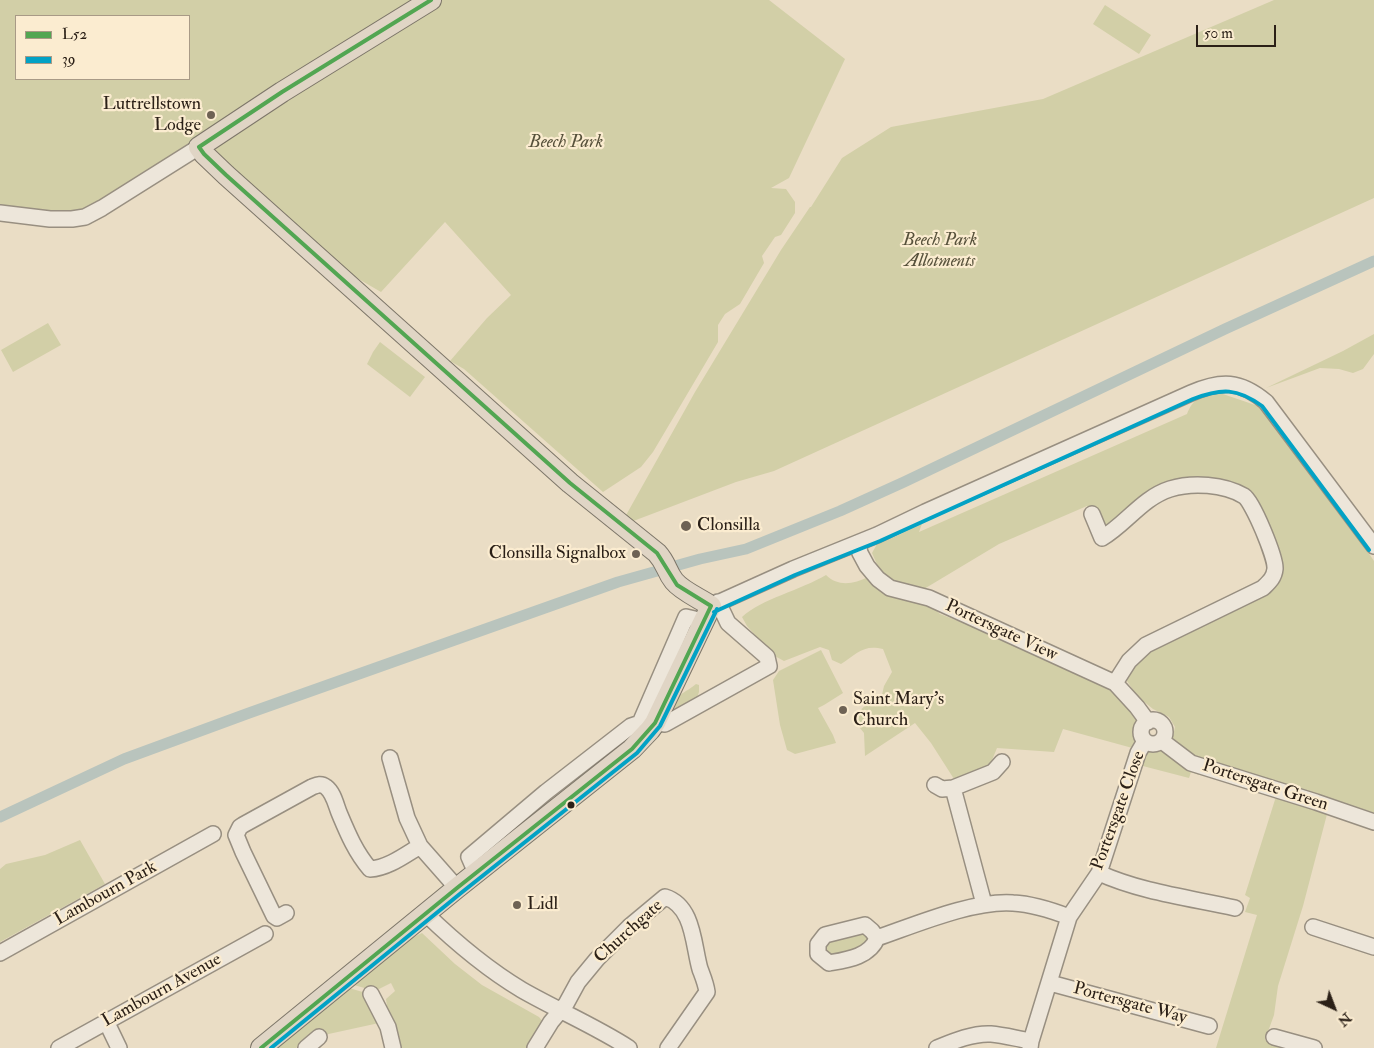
<!DOCTYPE html>
<html>
<head>
<meta charset="utf-8">
<style>
  body { margin:0 }
  #map { position:relative; width:1374px; height:1048px; overflow:hidden; background:#eaddc5; font-family:"IM FELL Double Pica",serif }
  canvas { display:block }
  .legend { position:absolute; left:15px; top:15px; width:175px; height:65px; box-sizing:border-box; background:#fbecd0; border:1px solid #a89a86; margin:0; padding:6px 9px; list-style:none; font-size:15px; color:#2b2017 }
  .legend li { display:flex; align-items:center; gap:10px; height:25px }
  .legend b { width:25px; border:1px solid #a89a86 }
  .north { position:absolute; left:1309px; top:983px; width:50px; height:50px; -webkit-text-stroke:4px #fbecd0; paint-order:stroke; rotate:137deg; font-size:14px; font-weight:700; line-height:20px; text-align:center; color:#2b2017 }
  .north::after { content:''; display:block; margin:auto; width:18px; height:22px; background:#2b2017; clip-path:polygon(50% 0,100% 100%,50% 72%,0 100%) }
  .scale { position:absolute; left:1196px; top:25px; width:80px; height:22px; box-sizing:border-box; border:2px solid #2b2017; border-top:0; padding-left:6px; font-size:15px; line-height:18px; white-space:nowrap; color:#2b2017; -webkit-text-stroke:4px #fbecd0; paint-order:stroke }
</style>
</head>
<body>
<div id="map">
<canvas width="1374" height="1048"></canvas>
<ul class="legend">
<li><b style="height:6px;background:#52a652"></b>L52</li>
<li><b style="height:6px;background:#02a2c5"></b>39</li>
</ul>
<div class="north">N</div>
<div class="scale">50 m</div>
</div>
<script>
const c = document.querySelector('canvas').getContext('2d');
c.lineJoin = 'round';
function fillPath(path, color) { c.fillStyle = color; c.fill(path, 'evenodd'); }
function trace(path, color, width, dash) { c.strokeStyle = color; c.lineWidth = width; c.lineCap = dash ? 'butt' : 'round'; c.setLineDash(dash || []); c.stroke(path); }
function label(font, color, halo, rows, align = 'center') {
  c.font = font + ' "IM FELL Double Pica",serif'; c.lineWidth = 4.5; c.setLineDash([]); c.textBaseline = 'middle'; c.strokeStyle = halo; c.fillStyle = color; for (const [text, x, y, turn = 0] of rows) {
    c.save(); c.translate(x, y); c.rotate((+turn || 0) * Math.PI / 180); c.textAlign = isNaN(turn) ? turn : align; if (halo) c.strokeText(text, 0, 0); c.fillText(text, 0, 0); c.restore();
  }
}
const green = new Path2D(`
  M 0,0 L 421,0 L 209,131 L 146,173 L 83,210 L 59,215 L 0,207 ZM 16,16 L 189,16 L 189,79 L 16,79 Z
  M 438,0 L 769,0 L 845,59 L 789,178 L 771,188 L 786,189 L 795,202 L 795,213 L 781,235 L 775,237 L 762,256 L 764,263 L 740,304 L 725,314 L 718,325 L 718,342 L 653,452 L 641,467 L 603,492 L 464,369 L 450,361 L 487,318 L 511,295 L 445,222 L 381,292 L 338,267 L 238,177 L 212,148 Z
  M 1274,0 L 1374,0 L 1374,198 L 774,471 L 736,482 L 636,520 L 633,521 L 625,517 L 695,392 L 781,250 L 810,207 L 811,207 L 842,158 L 891,127 L 1043,99 Z
  M 1105,5 L 1151,35 L 1139,54 L 1093,24 Z
  M 48,323 L 61,345 L 13,372 L 1,350 Z
  M 1374,334 L 1374,354 L 1363,369 L 1353,373 L 1339,369 L 1320,368 L 1266,388 L 1343,351 Z
  M 380,342 L 425,377 L 410,397 L 367,364 L 373,352 Z
  M 1217,392 L 1258,406 L 1271,417 L 1348,522 L 1374,561 L 1374,813 L 1331,799 L 1303,906 L 1278,986 L 1274,1015 L 1265,1040 L 1290,1048 L 1216,1048 L 1257,915 L 1245,912 L 1250,898 L 1245,895 L 1279,787 L 1194,756 L 1182,749 L 1172,740 L 1175,727 L 1169,717 L 1153,709 L 1137,696 L 1125,678 L 1136,659 L 1176,634 L 1261,594 L 1280,568 L 1237,488 L 1160,490 L 1116,523 L 1101,529 L 1093,518 L 1087,506 L 999,544 L 924,589 L 907,586 L 892,581 L 879,569 L 872,553 L 877,544 L 901,534 L 923,521 L 919,532 L 1187,414 C 1193,398 1201,397 1217,392 Z
  M 826,575 C 838,587 854,584 868,577 L 872,584 L 882,590 L 927,602 L 940,614 L 1031,649 L 1122,695 L 1138,718 L 1139,734 L 1136,749 L 1063,729 L 1054,752 L 997,748 L 990,765 L 975,774 L 954,779 L 931,743 L 915,723 L 865,756 L 864,733 L 852,718 L 869,702 L 877,703 L 881,699 L 884,686 L 892,672 L 883,649 C 863,644 857,654 841,664 L 832,660 L 829,650 L 820,647 L 784,661 L 773,655 L 747,626 L 742,617 C 761,599 801,590 826,575 Z
  M 821,650 L 843,693 L 824,705 L 818,708 L 833,735 L 836,743 L 795,754 L 787,750 L 780,725 L 773,680 L 779,671 Z
  M 696,684 L 699,685 L 699,692 L 695,704 L 676,713 L 673,710 C 676,693 684,694 696,684 Z
  M 1154,748 L 1164,750 L 1201,769 L 1199,775 L 1191,772 L 1189,778 L 1139,765 L 1146,753 Z
  M 80,840 L 105,884 L 0,942 L 0,869 L 6,864 L 45,855 Z
  M 422,933 L 455,964 L 482,985 L 539,1017 L 543,1022 L 532,1048 L 400,1048 L 395,1025 L 388,1013 L 386,999 L 395,991 L 391,983 L 375,991 L 354,985 C 374,966 396,944 422,933 Z
  M 864,933 L 869,940 L 867,946 L 849,953 L 827,956 L 820,950 L 823,943 Z
  M 349,988 L 366,993 L 379,1023 L 324,1035 L 320,1028 L 296,1048 L 273,1048 Z`);
const canal = new Path2D(`
  M 0,817 L 124,759 L 249,713 L 618,582 L 700,559 L 746,549 L 840,511 L 904,482 L 1225,329 L 1374,261`);
const minor = new Path2D(`
  M 0,213 L 50,219 L 72,219 L 85,217 L 102,208 L 199,147
  M 1092,514 L 1102,538 C 1126,524 1142,498 1170,489 C 1192,482 1224,484 1244,496 C 1253,502 1276,558 1275,569 C 1274,578 1269,582 1263,588 L 1146,645 L 1129,661 L 1115,683
  M 858,543 L 860,553 L 867,566 L 878,579 L 890,588 L 929,598 L 1115,683 L 1137,707 L 1148,722
  M 711,606 L 793,569 L 877,535 L 925,512 L 1191,393 C 1221,380 1240,380 1266,402 L 1374,546
  M1141 732a12 12 0 1 1 24 0a12 12 0 1 1-24 0Z
  M 655,723 L 665,724 L 769,666 L 767,657 L 728,623 L 718,602
  M 1162,741 L 1191,763 L 1316,802 L 1374,822
  M 390,758 L 407,818 L 420,846 L 457,888
  M 935,785 L 942,789 L 953,788 L 993,772 L 1002,762
  M 953,788 L 984,904
  M 476,873 L 469,857 L 546,792 L 631,726 L 640,723 L 686,617 L 703,621
  M 1099,873 C 1141,892 1190,898 1235,908
  M 286,913 L 277,918 L 274,916 L 243,852 L 236,835 L 240,827 L 243,825 L 312,787 C 317,785 321,783 326,787 C 334,793 336,806 340,815 C 348,834 356,853 370,869 C 388,868 405,855 420,846
  M 426,914 C 455,942 487,969 522,990 C 557,1010 595,1026 629,1048
  M 1313,927 L 1374,947
  M 877,938 L 872,931 L 865,925 L 825,935 L 818,944 L 818,954 L 829,963 C 846,960 870,957 877,938 C 915,925 973,900 1013,903 C 1033,904 1051,910 1069,917
  M 0,953 L 213,834
  M 1050,983 L 1209,1026
  M 371,994 L 388,1027 L 393,1048
  M 106,1021 L 119,1048
  M 1274,1037 L 1314,1048
  M 59,1048 L 265,934
  M 306,1048 L 319,1037
  M 535,1048 L 551,1022 L 566,1004 L 578,982 L 597,959 L 629,927 L 665,897 C 694,906 693,945 700,969 C 703,977 706,984 707,992 L 668,1048
  M 937,1048 C 954,1041 973,1033 991,1034 C 1004,1035 1018,1039 1031,1041
  M 1030,1048 L 1031,1041 L 1069,917 L 1099,873 L 1138,753 L 1145,741`);
const major = new Path2D(`
  M 261,1048 L 457,888 L 632,749 L 650,730 L 655,723 L 711,606 C 699,598 682,591 674,581 C 666,571 667,564 657,553 L 570,483 L 226,175 L 204,154 L 199,147 L 282,92 L 431,0`);
const bus1 = new Path2D(`
  M 199,147 L 204,154 L 226,175 L 570,483 L 657,553 L 677,585 L 711,606
  M 199,147 L 282,92 L 431,0
  M 261,1048 L 457,888 L 632,749 L 655,723 L 711,606`);
const bus2 = new Path2D(`
  M 714,612 L 795,575 L 880,541 L 1193,399 C 1222,388 1237,388 1262,406 L 1369,550
  M 271,1048 L 461,893 L 637,753 L 660,726 L 717,609`);
const markers = [
  [211,115,5,"#6e6254"],
  [686,526,6,"#6e6254"],
  [636,554,5,"#6e6254"],
  [843,710,5,"#6e6254"],
  [571,805,4.5,"#2b2017"],
  [517,905,5,"#6e6254"]
];
const poiNames = [
  ["Luttrellstown",201,105,"right"],
  ["Lodge",201,126,"right"],
  ["Clonsilla",697,526],
  ["Clonsilla Signalbox",626,554,"right"],
  ["Saint Mary's",853,700],
  ["Church",853,721],
  ["Lidl",527,905]
];
const parkNames = [
  ["Beech Park",566,143],
  ["Beech Park",940,241],
  ["Allotments",940,262]
];
const streetNames = [
  ["Portersgate View",1001,631,25],
  ["Portersgate Green",1265,786,18],
  ["Portersgate Close",1119,811,-70],
  ["Lambourn Park",106,894,-29],
  ["Churchgate",629,932,-42],
  ["Lambourn Avenue",162,991,-29],
  ["Portersgate Way",1130,1004,15]
];
fillPath(green, '#d2cfa7');
trace(canal, '#b9c4bd', 11);
trace(minor, '#988f81', 18);
trace(major, '#7d7669', 22);
trace(minor, '#ede6da', 15);
trace(major, '#e0d5c5', 20);
trace(bus1, '#52a652', 4);
trace(bus2, '#02a2c5', 4);
for (const [x, y, r, color] of markers) { const dot = new Path2D(); dot.arc(x, y, r, 0, 2 * Math.PI); c.fillStyle = color; c.fill(dot); trace(dot, '#fbecd0', 2); }
label('18px', '#2b2017', '#fbecd0', poiNames, 'left');
label('italic 18px', '#57513b', '#fbecd0', parkNames);
label('18px', '#2b2017', '#fbecd0', streetNames);
</script>
</body>
</html>
